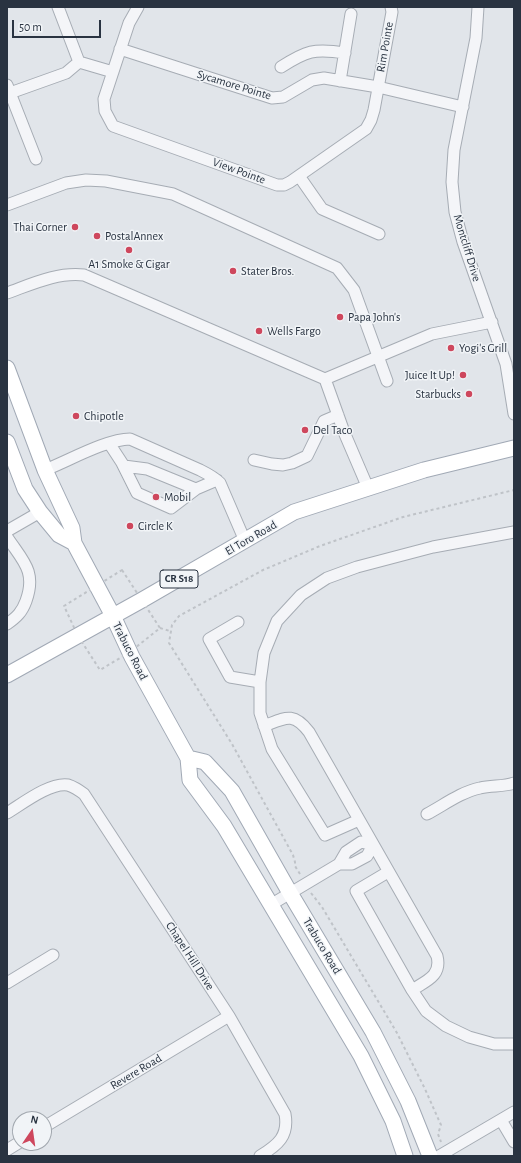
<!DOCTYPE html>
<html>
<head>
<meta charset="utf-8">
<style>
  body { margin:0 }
  #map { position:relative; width:521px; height:1163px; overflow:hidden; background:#e1e5ea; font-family:"Alegreya Sans",sans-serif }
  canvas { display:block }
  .frame { position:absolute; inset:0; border:8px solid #293341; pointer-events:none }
  .north { position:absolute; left:12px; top:1111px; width:40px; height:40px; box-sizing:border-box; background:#f1f4f7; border:1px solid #a1a7ae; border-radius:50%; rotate:13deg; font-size:11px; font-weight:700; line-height:16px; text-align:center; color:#293341 }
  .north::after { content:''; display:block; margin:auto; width:14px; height:18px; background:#ce475d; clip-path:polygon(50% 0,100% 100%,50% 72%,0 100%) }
  .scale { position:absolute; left:12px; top:20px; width:89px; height:18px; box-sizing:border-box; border:2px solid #293341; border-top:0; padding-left:5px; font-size:12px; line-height:14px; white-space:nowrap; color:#293341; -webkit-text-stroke:3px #f1f4f7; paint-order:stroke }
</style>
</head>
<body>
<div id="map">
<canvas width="521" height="1163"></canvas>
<div class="frame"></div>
<div class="north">N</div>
<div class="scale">50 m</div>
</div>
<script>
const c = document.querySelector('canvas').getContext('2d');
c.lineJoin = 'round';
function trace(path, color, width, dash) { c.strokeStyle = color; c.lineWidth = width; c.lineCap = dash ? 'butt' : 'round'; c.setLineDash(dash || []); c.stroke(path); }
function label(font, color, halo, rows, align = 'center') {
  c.font = font + ' "Alegreya Sans",sans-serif'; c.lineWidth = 3; c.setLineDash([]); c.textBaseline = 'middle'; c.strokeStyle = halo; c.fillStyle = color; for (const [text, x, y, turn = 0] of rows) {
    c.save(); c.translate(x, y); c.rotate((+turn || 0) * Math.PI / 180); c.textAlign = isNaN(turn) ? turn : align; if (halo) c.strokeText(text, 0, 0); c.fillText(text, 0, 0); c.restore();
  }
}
const path = new Path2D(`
  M 122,570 L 160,628 L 130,652 L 100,670 L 78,636 L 64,606 Z
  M 160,628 L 170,631
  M 300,874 L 295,866 L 295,862 L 293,855 L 232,744 L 169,643 L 172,625 L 179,616 L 263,570 L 320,546 L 403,517 L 514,490
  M 311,893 L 322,907 L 397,1033 L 425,1089 L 441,1125 L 438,1134 L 441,1142`);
const minor = new Path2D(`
  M 58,7 L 79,62 L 113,72
  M 138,7 L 129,23 L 104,99 L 105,111 L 113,126 L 277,185 L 284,185 L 290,182 L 366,129 L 371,120 L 374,110 L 392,12 L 391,7
  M 478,7 L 476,38 L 454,150 L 452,182 L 455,212 L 463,242 L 506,364 L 514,414
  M 120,49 L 272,98 L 283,97 L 312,80 L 324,78 L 378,87 L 463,107
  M 281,67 C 306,51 314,48 345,53
  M 340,81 L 351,14
  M 7,85 L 36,159
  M 10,93 L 66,73 L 79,62
  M 299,176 L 322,209 L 379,234
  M 7,205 L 66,183 L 86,180 L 106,181 L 173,194 L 337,268 L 354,290 L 387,381
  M 7,293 C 32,284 57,272 84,275 L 325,379 L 432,334 L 492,322
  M 325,379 L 344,432 L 368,488
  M 109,443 L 124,466 L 147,469 L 196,489 L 217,480
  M 254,460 L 272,464 L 283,465 L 292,463 L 307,456 L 324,421 L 338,415
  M 122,463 L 137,493 L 171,508 L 196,489
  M 45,470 C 68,461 107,439 130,439 L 200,470 C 208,474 214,477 220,483 L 245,541
  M 7,531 L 40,512
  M 7,537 C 22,560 37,571 26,601 C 22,612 17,617 7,624
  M 238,622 L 209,639 L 230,677 L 260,682
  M 264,726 C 285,718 293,711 309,732 L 437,956 C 442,976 426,981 412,990
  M 7,813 C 22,804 50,782 68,785 C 74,787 80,791 84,794 L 229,1016 L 285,1114 C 289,1136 278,1145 260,1156
  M 427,814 C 444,805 461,792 480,788 C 492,785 503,787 514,783
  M 359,820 L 325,835 L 272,749 L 260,713 L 260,682 L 264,653 L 277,621 L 301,595 L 327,578 L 357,567 L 433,547 L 514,532
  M 388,872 L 356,891 L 412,990 L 426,1011 L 446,1026 L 469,1037 L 494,1044 L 514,1044
  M 272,904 L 339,864 L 346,852 L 361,842 L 373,845 L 367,856 L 352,864 L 339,864
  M 7,983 L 53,955
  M 501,1120 L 514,1142
  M 44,1127 L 229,1016
  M 7,1150 L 20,1142
  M 439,1156 L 514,1112`);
const major = new Path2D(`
  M 7,368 L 45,470 L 72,528 L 74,543 L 113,616 L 132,657 L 188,758 L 190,780 L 224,826 L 361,1056 L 393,1121 L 405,1156
  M 7,442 L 25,489 L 40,512 L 59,535 L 74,543
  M 7,675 L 142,600 L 294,512 L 424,470 L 514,448
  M 188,758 L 205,762 L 232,791 L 290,893 L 373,1032 L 408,1101 L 430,1156`);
const markers = [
  [75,227,4,"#ce475d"],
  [97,236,4,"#ce475d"],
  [129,250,4,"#ce475d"],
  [233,271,4,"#ce475d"],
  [340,317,4,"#ce475d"],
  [259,331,4,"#ce475d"],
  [451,348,4,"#ce475d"],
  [463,375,4,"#ce475d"],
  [469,394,4,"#ce475d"],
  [76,416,4,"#ce475d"],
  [305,430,4,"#ce475d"],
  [156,497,4,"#ce475d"],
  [130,526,4,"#ce475d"]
];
const shields = [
  [179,579,38]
];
const shieldNames = [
  ["CR S18",179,579]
];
const streetNames = [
  ["Rim Pointe",385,47,-80],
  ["Sycamore Pointe",234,85,17],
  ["View Pointe",239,171,20],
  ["Montcliff Drive",467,248,73],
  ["El Toro Road",251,538,-30],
  ["Trabuco Road",130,651,63],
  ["Trabuco Road",322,946,59],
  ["Chapel Hill Drive",190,956,57],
  ["Revere Road",136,1072,-31]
];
const poiNames = [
  ["Thai Corner",67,227,"right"],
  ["PostalAnnex",105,236],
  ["A1 Smoke & Cigar",129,264,"center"],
  ["Stater Bros.",241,271],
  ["Papa John's",348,317],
  ["Wells Fargo",267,331],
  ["Yogi's Grill",459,348],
  ["Juice It Up!",455,375,"right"],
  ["Starbucks",461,394,"right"],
  ["Chipotle",84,416],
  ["Del Taco",313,430],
  ["Mobil",164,497],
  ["Circle K",138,526]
];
trace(minor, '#a6acb4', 13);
trace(major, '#a1a9b5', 17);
trace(path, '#bfc3c8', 2, [3, 3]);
trace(minor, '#f4f5f8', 11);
trace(major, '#fff', 15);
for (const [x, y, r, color] of markers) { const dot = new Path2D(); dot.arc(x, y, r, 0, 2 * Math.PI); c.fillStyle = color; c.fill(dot); trace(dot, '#f1f4f7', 1.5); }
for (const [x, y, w] of shields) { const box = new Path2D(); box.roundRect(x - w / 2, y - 9, w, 18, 3); c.fillStyle = '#f1f4f7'; c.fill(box); trace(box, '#293341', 1); }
label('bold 11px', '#293341', null, shieldNames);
label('12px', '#293341', '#f1f4f7', streetNames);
label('12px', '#293341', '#f1f4f7', poiNames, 'left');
</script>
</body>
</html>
